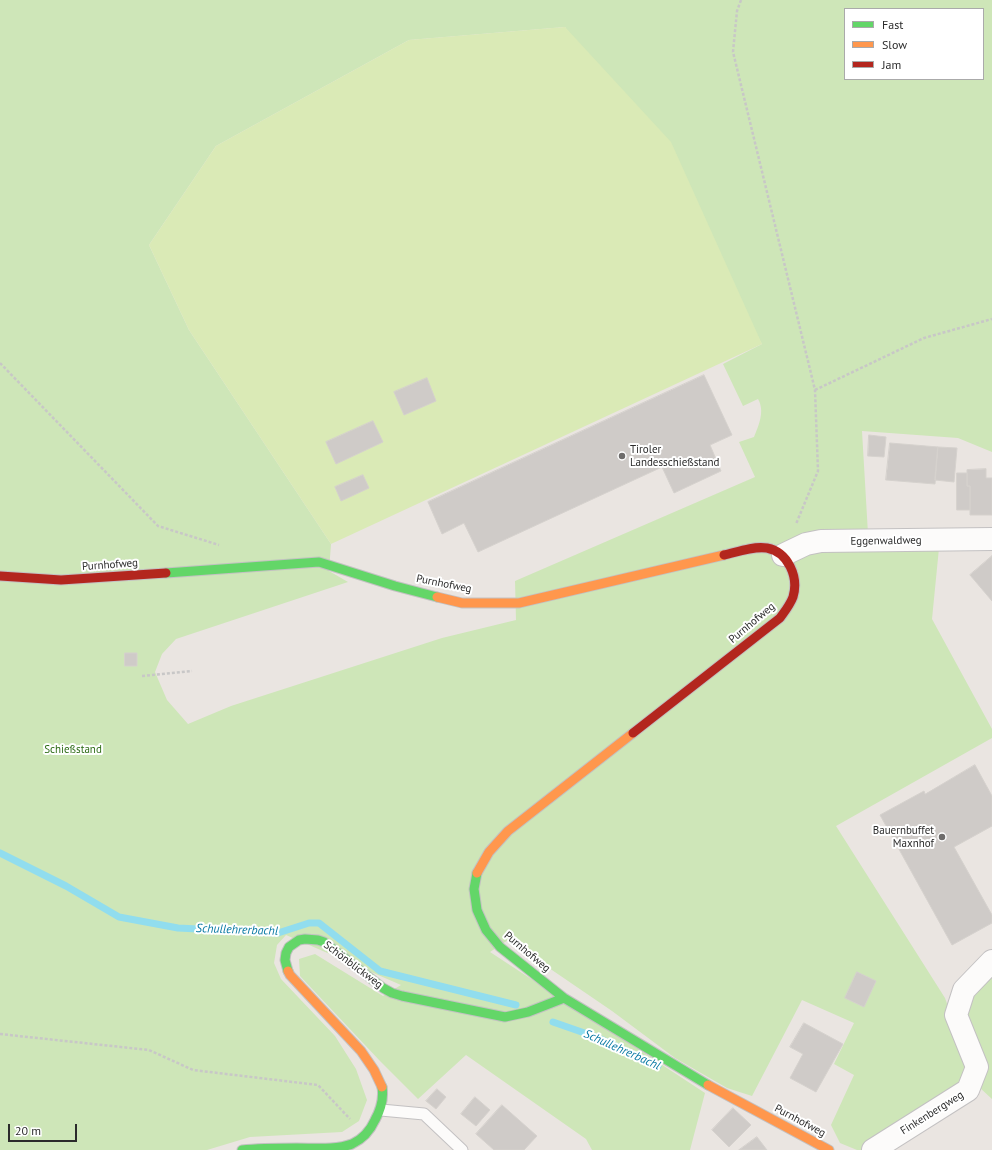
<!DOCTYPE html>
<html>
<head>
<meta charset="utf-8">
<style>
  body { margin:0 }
  #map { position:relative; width:992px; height:1150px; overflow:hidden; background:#eae5e1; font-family:"PT Sans",sans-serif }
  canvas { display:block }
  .legend { position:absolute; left:844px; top:8px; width:140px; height:72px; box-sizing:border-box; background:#fff; border:1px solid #aaa; margin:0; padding:5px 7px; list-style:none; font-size:12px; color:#2b2b2b }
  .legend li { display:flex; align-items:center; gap:8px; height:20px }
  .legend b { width:20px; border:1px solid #aaa }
  .scale { position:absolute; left:8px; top:1124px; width:69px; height:18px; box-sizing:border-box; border:2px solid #2b2b2b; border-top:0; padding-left:5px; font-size:12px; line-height:14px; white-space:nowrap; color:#2b2b2b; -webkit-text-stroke:3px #fff; paint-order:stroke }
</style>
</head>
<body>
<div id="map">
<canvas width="992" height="1150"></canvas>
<ul class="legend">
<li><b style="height:5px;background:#63d668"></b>Fast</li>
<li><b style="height:5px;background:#ff974d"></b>Slow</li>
<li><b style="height:5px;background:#b3261e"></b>Jam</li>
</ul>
<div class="scale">20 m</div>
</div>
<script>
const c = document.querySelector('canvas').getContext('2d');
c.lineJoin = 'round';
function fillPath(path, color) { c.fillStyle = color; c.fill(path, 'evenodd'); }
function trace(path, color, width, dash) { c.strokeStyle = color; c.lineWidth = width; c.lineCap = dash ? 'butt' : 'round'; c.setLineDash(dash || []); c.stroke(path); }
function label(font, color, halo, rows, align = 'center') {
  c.font = font + ' "PT Sans",sans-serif'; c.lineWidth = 4; c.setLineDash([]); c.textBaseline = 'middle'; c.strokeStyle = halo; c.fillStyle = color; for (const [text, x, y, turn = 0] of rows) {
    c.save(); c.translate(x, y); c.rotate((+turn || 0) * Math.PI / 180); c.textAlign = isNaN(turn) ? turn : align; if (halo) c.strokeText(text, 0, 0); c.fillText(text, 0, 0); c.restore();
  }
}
const green = new Path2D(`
  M 0,0 L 992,0 L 992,452 L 958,438 L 862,431 L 869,551 L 939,548 L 932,619 L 992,729 L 992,738 L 836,826 L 945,998 L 968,1064 L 954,1091 L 866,1150 L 857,1150 L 840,1143 L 831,1125 L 854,1075 L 834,1064 L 854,1023 L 802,1000 L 752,1096 L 727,1088 L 675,1058 L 612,1011 L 508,940 L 490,952 L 705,1093 L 690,1150 L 592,1150 L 586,1139 L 466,1055 L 418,1099 L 380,1061 L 300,976 L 299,959 L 315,954 L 383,996 L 401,985 L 286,935 L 277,945 L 274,963 L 281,979 L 335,1036 L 356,1069 L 367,1100 L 359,1121 L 342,1132 L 250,1137 L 207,1150 L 0,1150 ZM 845,9 L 983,9 L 983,79 L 845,79 ZM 565,27 L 762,344 L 723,364 L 743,406 L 758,399 C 765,411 759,425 754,437 L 739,442 L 755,477 L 515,581 L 516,620 L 442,638 L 231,706 L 188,724 L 167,700 L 155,672 L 162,654 L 176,639 L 348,582 L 329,571 L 331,544 L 189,330 L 149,245 L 216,146 L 409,40 Z
  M 992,969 L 992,1099 L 979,1087 L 965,1028 L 968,997 Z`);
const pitch = new Path2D(`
  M 565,27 L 671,142 L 762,344 L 331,544 L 189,330 L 149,245 L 216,146 L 409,40 Z`);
const stream = new Path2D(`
  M 0,853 L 66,886 L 119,917 L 178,928 L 278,933 L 309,923 L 319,923 L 380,971 L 516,1005
  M 553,1022 L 596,1037 L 658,1066`);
const building = new Path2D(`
  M 704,375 L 732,435 L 710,445 L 721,471 L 674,493 L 662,467 L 478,552 L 464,523 L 442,534 L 428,502 Z
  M 427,378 L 436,401 L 404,415 L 394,392 Z
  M 373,421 L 383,442 L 336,464 L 326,442 Z
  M 869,435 L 886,437 L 884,457 L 868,456 Z
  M 890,443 L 938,447 L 935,484 L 886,480 Z
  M 938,447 L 957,448 L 954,482 L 935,480 Z
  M 986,469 L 986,478 L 992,478 L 992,515 L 970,515 L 970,486 L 967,486 L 967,470 Z
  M 957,473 L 967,473 L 967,486 L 970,486 L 970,510 L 957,510 Z
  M 363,475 L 369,488 L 341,501 L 335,487 Z
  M 992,556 L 992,601 L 970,575 Z
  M 125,653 L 137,653 L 137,666 L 125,666 Z
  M 975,765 L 992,796 L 992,826 L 954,847 L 992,915 L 992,923 L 952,945 L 880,815 L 924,791 L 925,794 Z
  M 857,972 L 876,981 L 864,1007 L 845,998 Z
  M 804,1023 L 843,1044 L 816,1092 L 790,1078 L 803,1054 L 790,1047 Z
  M 437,1089 L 446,1097 L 436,1109 L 426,1101 Z
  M 475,1097 L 490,1110 L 476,1126 L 461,1114 Z
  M 502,1105 L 537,1136 L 524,1150 L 494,1150 L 476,1134 Z
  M 733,1108 L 751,1125 L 729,1147 L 712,1130 Z
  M 757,1137 L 767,1150 L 739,1150 Z`);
const path = new Path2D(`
  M 741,0 L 737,11 L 733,52 L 815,390 L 818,471 L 796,524
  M 0,363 L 158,526 L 219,545
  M 815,390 L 924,338 L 992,319
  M 142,676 L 192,671
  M 0,1034 L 149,1050 L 193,1070 L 318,1085 L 350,1119`);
const lane = new Path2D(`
  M 381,1110 L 424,1114 L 462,1150`);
const street = new Path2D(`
  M 783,555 L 806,544 L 821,541 L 992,539
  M 873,1150 L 968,1090 L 977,1067 L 956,1015 L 964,990 L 992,961`);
const fast = new Path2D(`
  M 166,573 L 319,562 L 395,586 L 437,597
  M 477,873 L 474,889 L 477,910 L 486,930 L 500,947 L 564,998 L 708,1085
  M 288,971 L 285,960 L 286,953 L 289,947 L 299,940 L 305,939 L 318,940 L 324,942 L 383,988 L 392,993 L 402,996 L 505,1017 L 528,1012 L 564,998
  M 242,1150 C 260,1148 279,1148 297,1148 C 315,1148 336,1150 352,1144 C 363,1139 370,1131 375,1120 C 381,1109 384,1099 382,1087`);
const slow = new Path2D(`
  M 437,597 L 462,603 L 519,603 L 724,555
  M 477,873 L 489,852 L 508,831 L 633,733
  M 288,971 L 290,975 L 361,1051 L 374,1070 L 382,1087
  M 708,1085 L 829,1150`);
const jam = new Path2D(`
  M 0,576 L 61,580 L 166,573
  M 633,733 L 780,618 C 785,611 790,605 793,597 C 799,577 788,552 767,548 C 752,546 737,552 724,555`);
const markers = [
  [622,456,4,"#6e6c6b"],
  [942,837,4,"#6e6c6b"]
];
const poiNames = [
  ["Tiroler",630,450],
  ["Landesschießstand",630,463],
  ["Bauernbuffet",934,831,"right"],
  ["Maxnhof",934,844,"right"]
];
const streetNames = [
  ["Eggenwaldweg",886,541,-1],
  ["Purnhofweg",110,565,-4],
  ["Purnhofweg",444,584,11],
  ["Purnhofweg",752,623,-40],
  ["Purnhofweg",527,952,40],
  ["Schönblickweg",353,965,37],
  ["Finkenbergweg",932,1113,-32],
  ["Purnhofweg",800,1121,28]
];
const parkNames = [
  ["Schießstand",73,750]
];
const waterNames = [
  ["Schullehrerbachl",237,930,2],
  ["Schullehrerbachl",622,1050,24]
];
fillPath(green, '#cee6b8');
fillPath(pitch, '#daeab6');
trace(stream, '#91ddee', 7);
fillPath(building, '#cfcbc8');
trace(building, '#d5d1cd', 1);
trace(lane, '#c3c1c2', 13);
trace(street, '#c3c1c2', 24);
trace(fast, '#c3c1c2', 11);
trace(slow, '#c3c1c2', 11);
trace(jam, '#c3c1c2', 11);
trace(path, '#c8c7c7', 2.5, [3, 2]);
trace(lane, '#fcfbfa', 11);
trace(street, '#fcfbfa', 22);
trace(fast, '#63d668', 9);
trace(slow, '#ff974d', 9);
trace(jam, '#b3261e', 9);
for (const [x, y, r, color] of markers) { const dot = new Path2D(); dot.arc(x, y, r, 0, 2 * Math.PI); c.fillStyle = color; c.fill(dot); trace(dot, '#fff', 1.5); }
label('11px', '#2b2b2b', '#fff', poiNames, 'left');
label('11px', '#2b2b2b', '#fff', streetNames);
label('11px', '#2e6c17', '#fff', parkNames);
label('italic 12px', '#0778a3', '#fff', waterNames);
</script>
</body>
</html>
